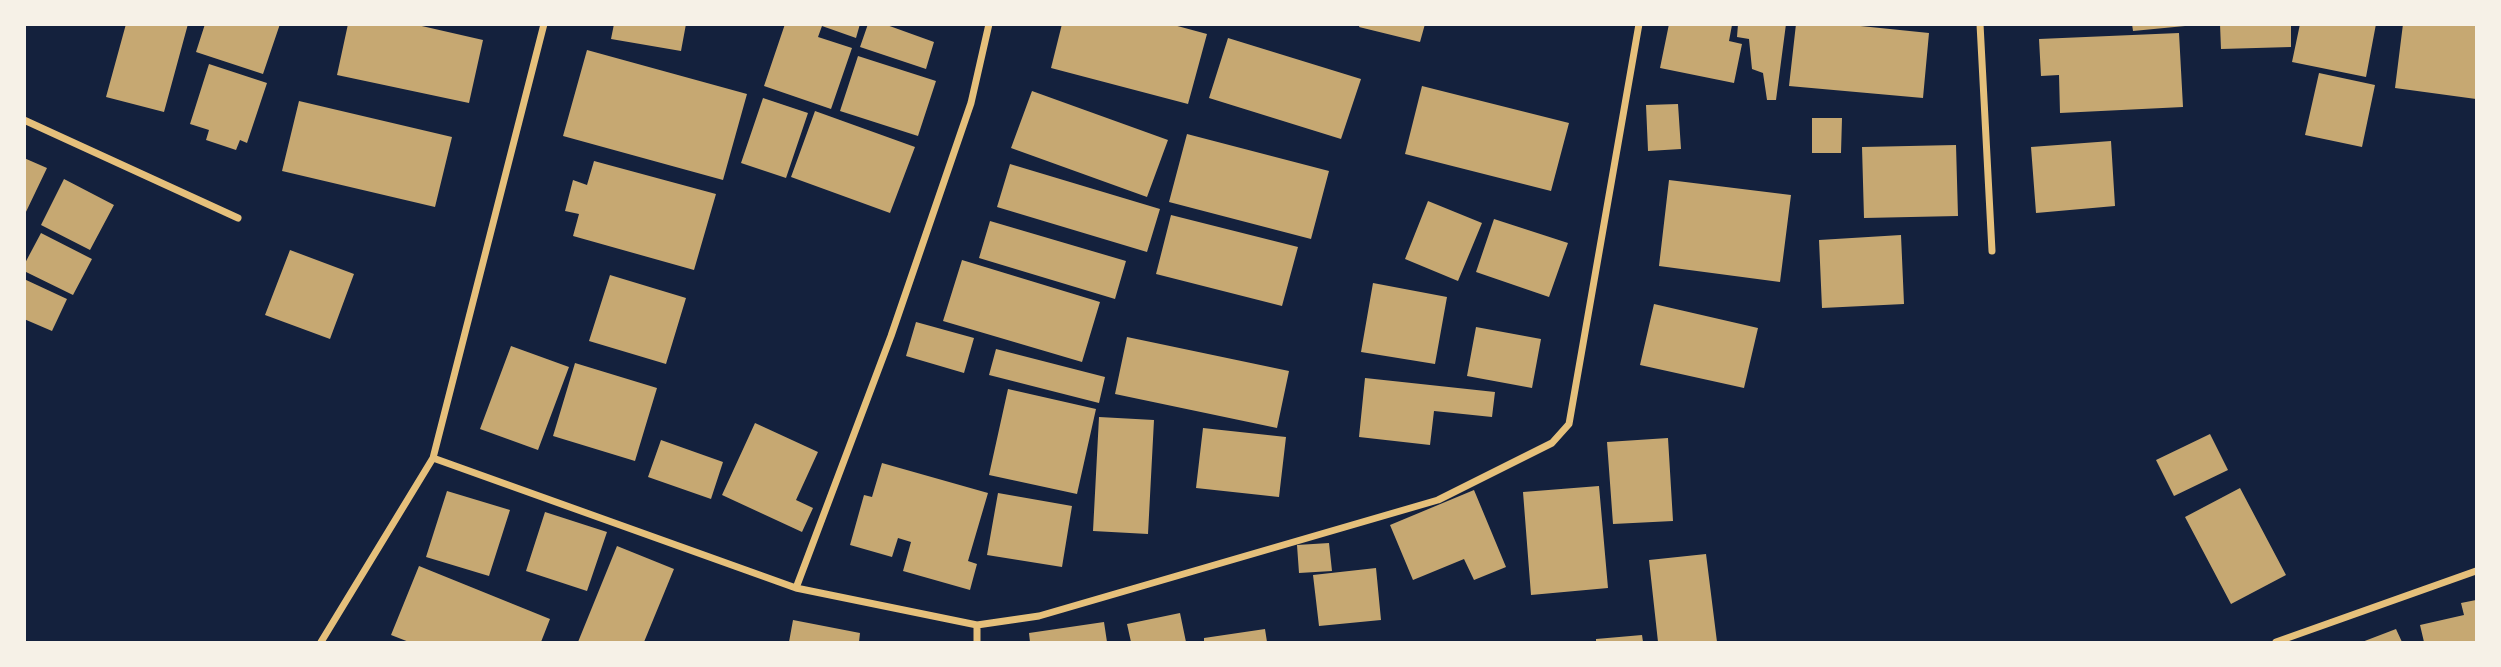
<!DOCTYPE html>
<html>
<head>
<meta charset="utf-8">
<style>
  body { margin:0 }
  #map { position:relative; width:2501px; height:667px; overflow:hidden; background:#14213d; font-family:"Golos Text",sans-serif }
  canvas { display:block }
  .frame { position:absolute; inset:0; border:26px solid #f6f1e7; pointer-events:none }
</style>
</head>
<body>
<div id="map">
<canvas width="2501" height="667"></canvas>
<div class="frame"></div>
</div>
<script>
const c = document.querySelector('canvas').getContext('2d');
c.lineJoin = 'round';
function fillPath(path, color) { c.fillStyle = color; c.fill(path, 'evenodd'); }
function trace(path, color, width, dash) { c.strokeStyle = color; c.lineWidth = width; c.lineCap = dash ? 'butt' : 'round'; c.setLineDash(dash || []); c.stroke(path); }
const building = new Path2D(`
  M 126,24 L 188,24 L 164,112 L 106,97 Z
  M 205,24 L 280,24 L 263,74 L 196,52 Z
  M 348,24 L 413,24 L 483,40 L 469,103 L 337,75 Z
  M 614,24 L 686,24 L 681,51 L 611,39 Z
  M 785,24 L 860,24 L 856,38 L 822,26 L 818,37 L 852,48 L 831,109 L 764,86 Z
  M 868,24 L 884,24 L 934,42 L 926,69 L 860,47 Z
  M 1062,24 L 1170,24 L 1207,34 L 1188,104 L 1051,68 Z
  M 1360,24 L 1425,24 L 1420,42 L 1359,27 Z
  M 1669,24 L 1732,25 L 1729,41 L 1742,44 L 1734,83 L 1660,68 Z
  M 1738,24 L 1786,24 L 1776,100 L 1767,100 L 1763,73 L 1752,69 L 1749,39 L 1737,37 Z
  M 1796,24 L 1841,24 L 1929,33 L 1923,98 L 1789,86 Z
  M 2132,24 L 2185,24 L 2185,26 L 2133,31 Z
  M 2220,24 L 2291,24 L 2291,47 L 2221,49 Z
  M 2300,24 L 2376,24 L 2366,77 L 2292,62 Z
  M 2403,24 L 2476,24 L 2476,99 L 2395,88 Z
  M 2179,33 L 2183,107 L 2060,113 L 2059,75 L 2041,76 L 2039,39 Z
  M 1228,38 L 1361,79 L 1341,139 L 1209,98 Z
  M 587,50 L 747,94 L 723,180 L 563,136 Z
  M 858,56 L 936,81 L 918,136 L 840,111 Z
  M 209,64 L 267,83 L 247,143 L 240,140 L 236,150 L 206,140 L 209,130 L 190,124 Z
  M 2319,73 L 2375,85 L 2362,147 L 2305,135 Z
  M 1422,86 L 1569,123 L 1551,191 L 1405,154 Z
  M 1032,91 L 1168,140 L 1147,197 L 1011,148 Z
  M 763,98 L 808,113 L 786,178 L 741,163 Z
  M 299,101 L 452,137 L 435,207 L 282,171 Z
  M 1678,104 L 1681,149 L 1648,151 L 1646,105 Z
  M 815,111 L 915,147 L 890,213 L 791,177 Z
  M 1812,118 L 1842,118 L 1841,153 L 1812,153 Z
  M 1187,134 L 1329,171 L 1311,239 L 1169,202 Z
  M 2111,141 L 2115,206 L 2036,213 L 2031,147 Z
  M 1956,145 L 1958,216 L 1864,218 L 1862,147 Z
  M 24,158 L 47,168 L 24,216 Z
  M 594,161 L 716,194 L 694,270 L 573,236 L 579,214 L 565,211 L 573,180 L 587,185 Z
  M 1010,164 L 1160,209 L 1147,252 L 997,207 Z
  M 64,179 L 114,205 L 90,250 L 41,225 Z
  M 1669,180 L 1791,195 L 1780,282 L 1659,266 Z
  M 1428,201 L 1482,223 L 1458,281 L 1405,259 Z
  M 1171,215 L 1298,247 L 1282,306 L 1156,274 Z
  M 1494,219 L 1568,243 L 1549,297 L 1476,272 Z
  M 990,221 L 1126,261 L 1115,299 L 979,258 Z
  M 41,233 L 92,259 L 73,295 L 24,271 L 24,265 Z
  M 1901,235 L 1904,304 L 1822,308 L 1819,240 Z
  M 290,250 L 354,274 L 330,339 L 265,315 Z
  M 962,260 L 1100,302 L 1082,362 L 943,321 Z
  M 610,275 L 686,298 L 666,364 L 589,341 Z
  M 24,279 L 67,299 L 52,331 L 24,319 Z
  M 1373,283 L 1447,297 L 1435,364 L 1361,352 Z
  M 1654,304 L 1758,328 L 1744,388 L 1640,365 Z
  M 916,322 L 974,338 L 964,373 L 906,356 Z
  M 1476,327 L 1541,339 L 1532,388 L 1467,376 Z
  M 1127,337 L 1289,371 L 1277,428 L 1115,394 Z
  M 511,346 L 569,367 L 538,450 L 480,429 Z
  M 996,349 L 1105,377 L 1099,403 L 989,375 Z
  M 575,363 L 657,388 L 635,461 L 553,436 Z
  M 1365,378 L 1495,392 L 1492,417 L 1434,411 L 1430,445 L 1359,437 Z
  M 1008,389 L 1096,409 L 1077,494 L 989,475 Z
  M 1099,417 L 1154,420 L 1148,534 L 1093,531 Z
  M 755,423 L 818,452 L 796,500 L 813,508 L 802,532 L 722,495 Z
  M 1203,428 L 1286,437 L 1279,497 L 1196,488 Z
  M 2210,434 L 2228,470 L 2174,496 L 2156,460 Z
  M 1668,438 L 1673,521 L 1613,524 L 1607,442 Z
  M 661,440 L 723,462 L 711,499 L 648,477 Z
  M 882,463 L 988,493 L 968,561 L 977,564 L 970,590 L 903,571 L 911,542 L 898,538 L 892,557 L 850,545 L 864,495 L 872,497 Z
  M 1599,486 L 1608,588 L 1531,595 L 1523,492 Z
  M 2240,488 L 2286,575 L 2231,604 L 2185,517 Z
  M 1474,490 L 1506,567 L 1474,580 L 1464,559 L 1413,580 L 1390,525 Z
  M 447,491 L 510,510 L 489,576 L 426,557 Z
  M 998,493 L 1072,506 L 1062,567 L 987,555 Z
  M 545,512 L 607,532 L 587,591 L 526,571 Z
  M 1329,543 L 1332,571 L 1299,573 L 1297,545 Z
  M 617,546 L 674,569 L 644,642 L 578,642 Z
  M 1706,554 L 1717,642 L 1658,642 L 1649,560 Z
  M 419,566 L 550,619 L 541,642 L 409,642 L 391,635 Z
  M 1376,568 L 1381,620 L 1319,626 L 1313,575 Z
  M 2476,600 L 2476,642 L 2424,642 L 2420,625 L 2464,615 L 2461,603 Z
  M 1180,613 L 1186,642 L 1131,642 L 1127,624 Z
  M 793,620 L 860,633 L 859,642 L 789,642 Z
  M 1104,622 L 1107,642 L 1030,642 L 1029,633 Z
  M 1265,629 L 1267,642 L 1204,642 L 1204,638 Z
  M 2396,629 L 2402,642 L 2362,642 Z
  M 1642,635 L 1643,642 L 1596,642 L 1596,639 Z`);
const minor = new Path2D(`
  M 1980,24 L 1992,251
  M 24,120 L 238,218
  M 433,458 L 796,588 L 977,625 L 1039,616 L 1438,500 L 1552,443 L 1569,424 L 1639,24
  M 796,588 L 891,336 L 971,103 L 989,24
  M 321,642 L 433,458 L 544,24
  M 977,642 L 977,625
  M 2276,642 L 2476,571`);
fillPath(building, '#c6a872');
trace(minor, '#e5c07b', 7);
</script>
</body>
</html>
